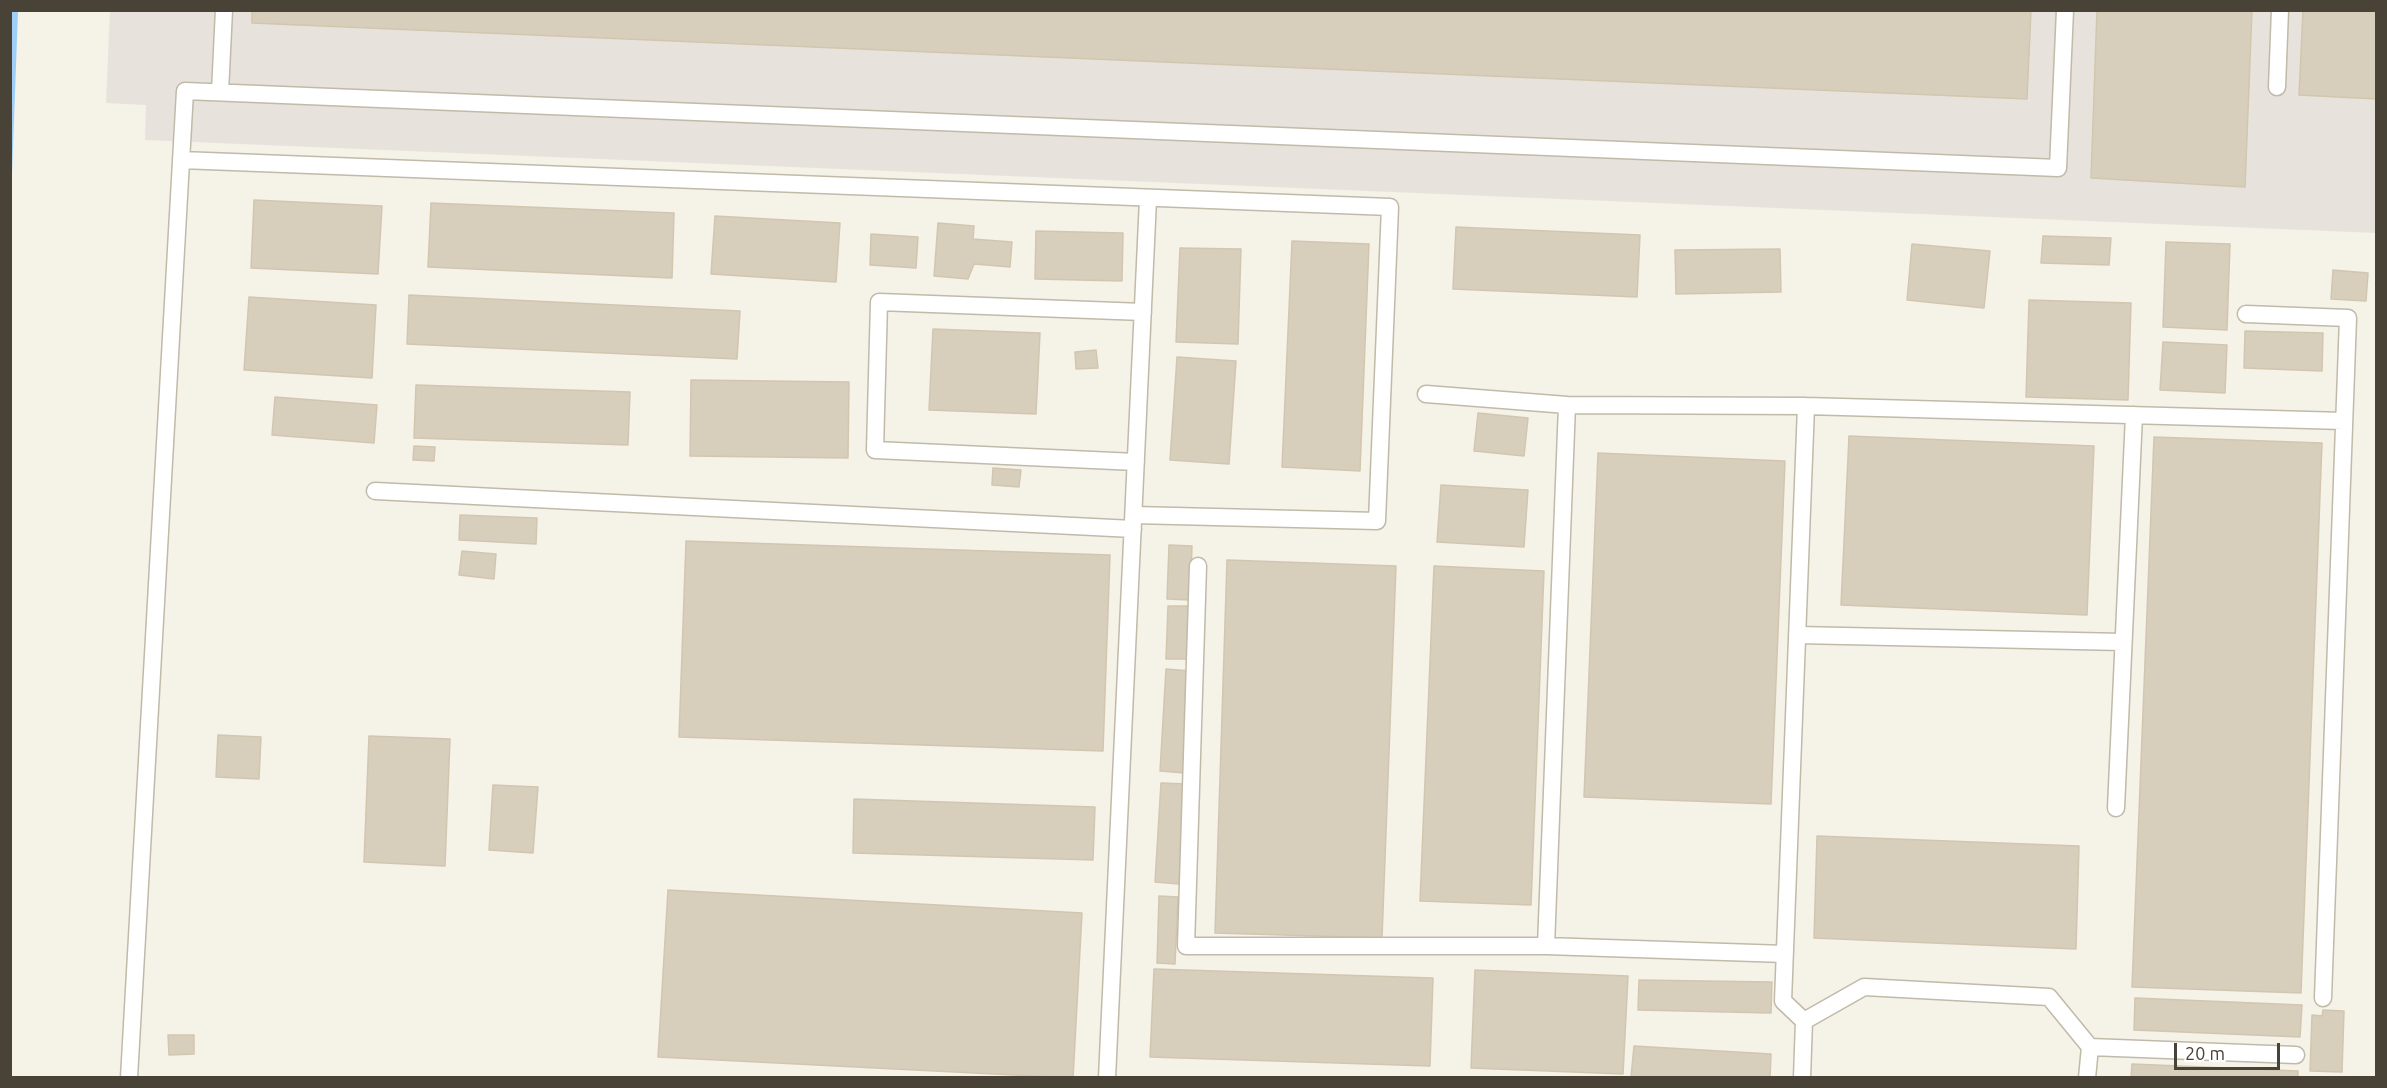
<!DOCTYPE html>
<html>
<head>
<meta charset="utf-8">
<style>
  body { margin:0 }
  #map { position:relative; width:2387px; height:1088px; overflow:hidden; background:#f5f2e8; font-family:Ubuntu,sans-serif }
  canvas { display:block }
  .frame { position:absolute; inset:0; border:12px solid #494236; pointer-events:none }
  .scale { position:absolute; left:2174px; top:1043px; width:106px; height:27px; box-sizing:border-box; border:3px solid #494236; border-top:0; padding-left:8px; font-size:18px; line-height:21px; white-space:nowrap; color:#494236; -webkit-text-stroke:4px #fff; paint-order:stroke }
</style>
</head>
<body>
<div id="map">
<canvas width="2387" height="1088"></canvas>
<div class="frame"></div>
<div class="scale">20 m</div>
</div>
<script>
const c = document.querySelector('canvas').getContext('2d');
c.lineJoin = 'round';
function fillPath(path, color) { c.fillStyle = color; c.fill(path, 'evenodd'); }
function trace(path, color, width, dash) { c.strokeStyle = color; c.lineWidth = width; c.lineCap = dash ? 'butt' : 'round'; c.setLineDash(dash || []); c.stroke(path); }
const industrial = new Path2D(`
  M 110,10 L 2376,11 L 2376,233 L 145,140 L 146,105 L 106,103 Z`);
const water = new Path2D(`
  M 18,10 L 18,11 L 11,202 L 10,11 Z`);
const building = new Path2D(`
  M 252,10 L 2031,10 L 2027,99 L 252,23 Z
  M 2097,10 L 2252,10 L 2245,187 L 2091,178 Z
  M 2303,10 L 2376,10 L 2376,99 L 2299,95 Z
  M 254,200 L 382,206 L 378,274 L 251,268 Z
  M 431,203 L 674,213 L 672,278 L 428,267 Z
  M 715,216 L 840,223 L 836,282 L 711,274 Z
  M 938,223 L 974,226 L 973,239 L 1012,242 L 1010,267 L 974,264 L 968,279 L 934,276 Z
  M 1456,227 L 1640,235 L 1637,297 L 1453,289 Z
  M 1036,231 L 1123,233 L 1122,281 L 1035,279 Z
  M 871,234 L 918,237 L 916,268 L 870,265 Z
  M 2043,236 L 2111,238 L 2109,265 L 2041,263 Z
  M 1292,241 L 1369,244 L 1360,471 L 1282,467 Z
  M 2166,242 L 2230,244 L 2227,330 L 2163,327 Z
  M 1912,244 L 1990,251 L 1984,308 L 1907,300 Z
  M 1180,248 L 1241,249 L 1238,344 L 1176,342 Z
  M 1780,249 L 1781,292 L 1676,294 L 1675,250 Z
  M 2333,270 L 2368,273 L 2366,301 L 2331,299 Z
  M 409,295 L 740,311 L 737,359 L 407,344 Z
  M 249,297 L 376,305 L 372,378 L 244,370 Z
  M 2029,300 L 2131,303 L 2128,400 L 2026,397 Z
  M 933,329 L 1040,333 L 1036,414 L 929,410 Z
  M 2245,331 L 2323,333 L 2322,371 L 2244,368 Z
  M 2163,342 L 2227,345 L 2225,393 L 2160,390 Z
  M 1096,350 L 1098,368 L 1076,369 L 1075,352 Z
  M 1177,357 L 1236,361 L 1229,464 L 1170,460 Z
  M 691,380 L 849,382 L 848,458 L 690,456 Z
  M 416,385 L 630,392 L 628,445 L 414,438 Z
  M 275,397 L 377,405 L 374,443 L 272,435 Z
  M 1478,413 L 1528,418 L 1524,456 L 1474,451 Z
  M 1849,436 L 2094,446 L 2087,615 L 1841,605 Z
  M 2154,437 L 2322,443 L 2301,993 L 2132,987 Z
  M 414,446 L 435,447 L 434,461 L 413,460 Z
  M 1598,453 L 1785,461 L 1771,804 L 1584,797 Z
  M 993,468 L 1021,470 L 1019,487 L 992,485 Z
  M 1441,485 L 1528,490 L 1524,547 L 1437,542 Z
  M 460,515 L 537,518 L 536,544 L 459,540 Z
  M 686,541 L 1110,555 L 1103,751 L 679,737 Z
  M 1169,545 L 1192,546 L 1190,600 L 1167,599 Z
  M 462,551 L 496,554 L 494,579 L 459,575 Z
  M 1227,560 L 1396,566 L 1382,938 L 1215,933 Z
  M 1434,566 L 1544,571 L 1531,905 L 1420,901 Z
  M 1168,606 L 1190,606 L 1189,659 L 1166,659 Z
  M 1166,669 L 1191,671 L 1185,773 L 1160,771 Z
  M 218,735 L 261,737 L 259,779 L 216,777 Z
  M 369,736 L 450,739 L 445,866 L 364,862 Z
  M 1161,783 L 1186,784 L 1179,884 L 1155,882 Z
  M 493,785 L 538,787 L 533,853 L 489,850 Z
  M 854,799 L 1095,807 L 1093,860 L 853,853 Z
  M 1817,836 L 2079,846 L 2076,949 L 1814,938 Z
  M 668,890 L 1082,913 L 1073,1078 L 658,1057 Z
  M 1159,896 L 1178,897 L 1175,964 L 1157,963 Z
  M 1154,969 L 1433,978 L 1430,1066 L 1150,1057 Z
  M 1475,970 L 1628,976 L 1623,1074 L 1471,1068 Z
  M 1639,980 L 1772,982 L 1771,1013 L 1638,1010 Z
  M 2135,998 L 2302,1005 L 2300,1037 L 2134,1030 Z
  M 2323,1010 L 2344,1011 L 2342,1072 L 2310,1071 L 2312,1015 L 2322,1016 Z
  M 168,1035 L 194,1035 L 194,1054 L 169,1055 Z
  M 1634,1046 L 1771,1054 L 1770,1078 L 1631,1077 Z
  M 2132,1064 L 2298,1071 L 2298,1078 L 2131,1078 Z`);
const lane = new Path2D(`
  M 2277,87 L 2280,10
  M 220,92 L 224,10
  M 181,160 L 1390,207 L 1377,521 L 1134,515
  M 2246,314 L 2348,318 L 2323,998
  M 1426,394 L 1567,405 L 1806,406 L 2344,421
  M 1136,462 L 875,450 L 879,302 L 1143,312
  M 375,491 L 1133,529
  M 1198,566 L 1186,946 L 1546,946 L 1785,954
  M 1797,635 L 2123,642
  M 2116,808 L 2134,415
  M 1546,946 L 1567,405
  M 1804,1021 L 1783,1001 L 1806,406
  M 2090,1047 L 2296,1055
  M 129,1078 L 185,91 L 2058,168 L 2065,10
  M 1107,1078 L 1148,199
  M 1802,1078 L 1804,1021 L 1864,987 L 2049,997 L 2090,1047 L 2087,1078`);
fillPath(industrial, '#e7e3dc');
fillPath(water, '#9fcff6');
fillPath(building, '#d8cebc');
trace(building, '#d3c6af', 1.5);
trace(lane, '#c1baa9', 19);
trace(lane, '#fff', 16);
</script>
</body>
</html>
